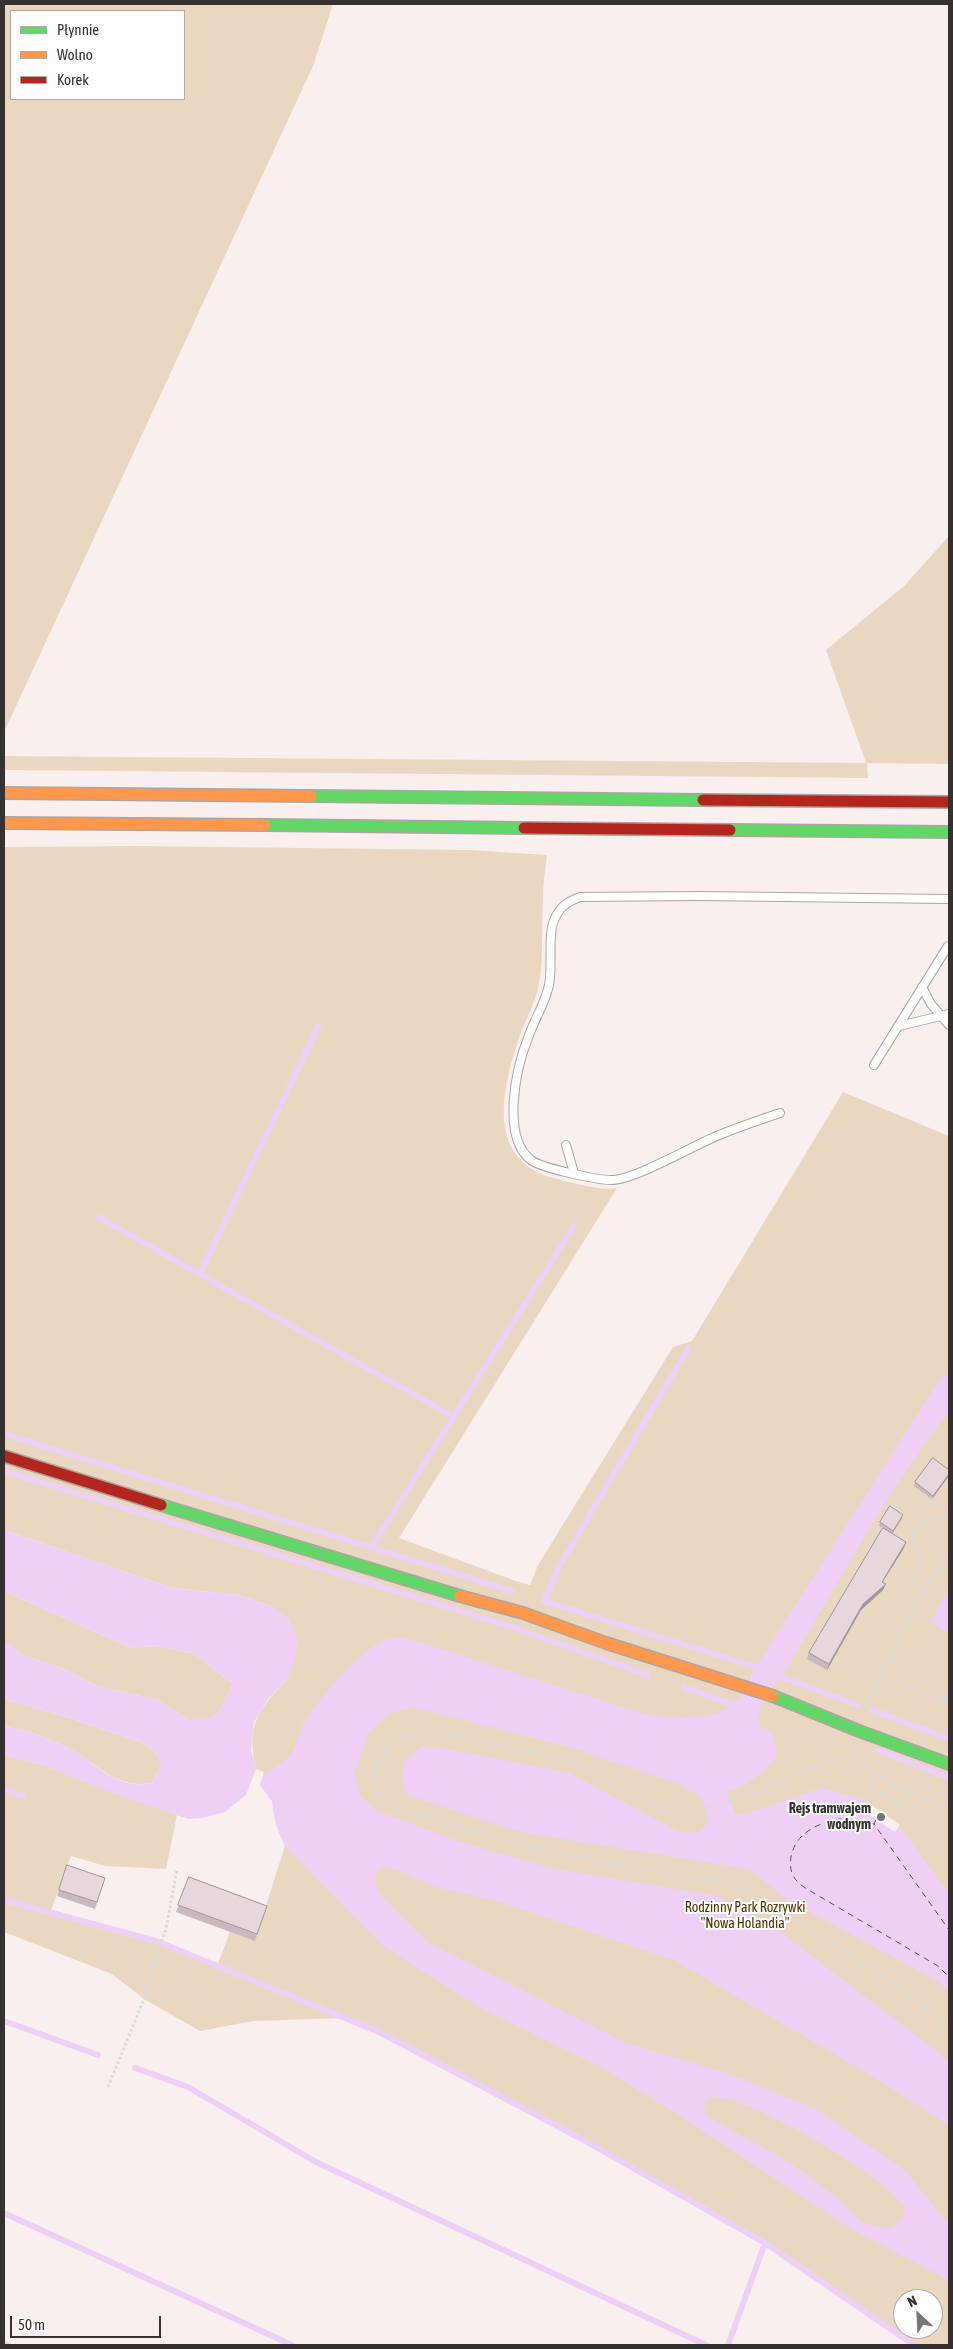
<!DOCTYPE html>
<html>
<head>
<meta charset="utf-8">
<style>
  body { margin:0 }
  #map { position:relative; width:953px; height:2349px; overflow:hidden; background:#f9efef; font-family:"Asap Condensed",sans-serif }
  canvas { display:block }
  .frame { position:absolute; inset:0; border:5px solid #373030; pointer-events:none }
  .legend { position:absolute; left:10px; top:10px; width:175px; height:90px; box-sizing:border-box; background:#fdfdfd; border:1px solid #aeabab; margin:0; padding:6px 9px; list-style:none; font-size:15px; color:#373030 }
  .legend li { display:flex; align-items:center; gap:10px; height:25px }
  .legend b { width:25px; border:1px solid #aeabab }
  .north { position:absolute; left:893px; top:2289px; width:50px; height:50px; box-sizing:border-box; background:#fdfdfd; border:1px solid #aeabab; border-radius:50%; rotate:335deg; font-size:14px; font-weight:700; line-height:20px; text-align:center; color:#373030 }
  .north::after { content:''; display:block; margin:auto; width:18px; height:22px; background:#7b7373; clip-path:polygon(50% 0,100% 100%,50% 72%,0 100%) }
  .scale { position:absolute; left:10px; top:2316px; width:151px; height:22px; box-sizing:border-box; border:2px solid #373030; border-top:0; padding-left:6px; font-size:15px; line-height:18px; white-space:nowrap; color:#373030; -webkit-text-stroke:4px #fdfdfd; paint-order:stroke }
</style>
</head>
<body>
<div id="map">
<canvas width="953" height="2349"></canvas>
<div class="frame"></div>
<ul class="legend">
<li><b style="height:6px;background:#63d668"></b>Płynnie</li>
<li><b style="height:6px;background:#ff974d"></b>Wolno</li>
<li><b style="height:6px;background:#b3261e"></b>Korek</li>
</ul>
<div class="north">N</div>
<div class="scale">50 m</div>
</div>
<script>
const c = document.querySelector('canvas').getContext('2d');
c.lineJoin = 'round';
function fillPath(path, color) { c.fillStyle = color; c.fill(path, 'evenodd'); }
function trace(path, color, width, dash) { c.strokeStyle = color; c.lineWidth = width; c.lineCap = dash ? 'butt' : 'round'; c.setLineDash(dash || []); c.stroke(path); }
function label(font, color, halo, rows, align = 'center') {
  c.font = font + ' "Asap Condensed",sans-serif'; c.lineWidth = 4; c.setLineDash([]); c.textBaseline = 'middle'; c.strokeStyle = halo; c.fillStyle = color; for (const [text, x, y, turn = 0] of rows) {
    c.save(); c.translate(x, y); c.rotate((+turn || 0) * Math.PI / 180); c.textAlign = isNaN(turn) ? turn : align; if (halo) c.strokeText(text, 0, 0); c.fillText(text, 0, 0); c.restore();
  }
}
const green = new Path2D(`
  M 4,4 L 333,4 L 313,66 L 4,732 ZM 11,11 L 184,11 L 184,99 L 11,99 Z
  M 949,536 L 949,764 L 867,763 L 868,778 L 4,770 L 4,756 L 866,763 L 826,650 L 904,586 Z
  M 137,846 L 469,850 L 547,855 C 545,870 543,885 543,900 C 541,928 544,956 539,984 C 535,1005 523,1024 517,1044 C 500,1097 488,1163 557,1179 C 576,1183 597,1191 617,1188 L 399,1538 L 516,1581 L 530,1585 L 538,1565 L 673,1347 L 692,1341 L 843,1092 L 949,1136 L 949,2345 L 914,2345 L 765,2243 L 580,2138 L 379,2032 L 345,2018 L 253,2021 L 200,2031 L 144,1999 L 112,1974 L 4,1932 L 4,1755 L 42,1765 L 177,1815 L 166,1869 L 105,1866 L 71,1856 L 50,1913 L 156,1941 L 217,1966 L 230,1932 L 255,1940 L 285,1846 L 276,1825 L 272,1801 L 260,1785 L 264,1772 L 256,1769 C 246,1725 257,1711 287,1680 L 273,1607 L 238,1595 L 172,1588 L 4,1530 L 4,847 ZM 903,2299 L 933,2299 L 933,2329 L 903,2329 Z
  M 4,1591 L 131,1648 L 156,1646 L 193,1653 L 233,1684 L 219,1712 L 209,1719 L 188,1719 L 157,1700 L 97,1686 L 62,1668 L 26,1656 L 4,1642 Z
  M 4,1699 L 67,1717 L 143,1743 L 156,1753 L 162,1764 L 152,1783 C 117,1790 95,1762 66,1747 C 46,1736 26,1731 4,1726 Z`);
const water = new Path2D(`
  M 949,1374 L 949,1410 L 902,1477 L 873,1522 L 782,1677 L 766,1693 L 757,1718 L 761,1727 L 773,1733 L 777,1754 C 766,1775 748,1783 727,1792 L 735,1814 L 746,1814 L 821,1788 L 861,1799 L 904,1832 L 949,1894 L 949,1993 L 939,1982 L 786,1899 L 749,1869 L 521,1832 L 407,1795 L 402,1781 L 404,1762 L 421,1747 L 436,1747 L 569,1773 L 678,1831 L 699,1833 L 709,1821 L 702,1798 L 679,1784 L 567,1746 L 413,1707 L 390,1713 L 369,1733 L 354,1773 L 359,1795 L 377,1811 L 463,1843 L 550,1868 L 718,1896 L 783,1934 L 948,2060 L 949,2125 L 865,2072 L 674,1960 L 500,1902 L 436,1887 L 390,1867 L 381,1866 L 374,1880 L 381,1895 L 427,1942 L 626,2043 L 729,2074 L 816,2109 L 905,2170 L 949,2225 L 949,2280 L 853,2230 L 677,2114 L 599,2066 L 486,2011 L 417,1968 L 381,1944 L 285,1846 L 276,1825 L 272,1801 L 260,1785 C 266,1768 286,1764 294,1750 C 298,1742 299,1733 303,1725 C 315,1703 367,1641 392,1638 C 400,1637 411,1641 419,1642 L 647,1715 C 670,1717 716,1722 734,1704 C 744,1695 750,1679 756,1667 L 940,1379 ZM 711,2097 C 743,2094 839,2153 867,2173 C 881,2183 893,2194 904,2206 L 903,2217 L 892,2227 L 884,2229 L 861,2222 L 840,2200 L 806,2174 L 778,2156 L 706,2116 L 704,2104 Z
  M 4,1530 L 172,1588 L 238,1595 L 273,1607 L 289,1619 L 298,1640 L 295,1661 L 287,1680 L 268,1699 L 254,1722 L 251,1749 L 256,1769 L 246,1795 L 225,1812 L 202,1818 L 188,1819 L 110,1792 L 42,1765 L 4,1755 L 4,1726 C 26,1731 46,1736 66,1747 C 95,1762 117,1791 152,1783 L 162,1764 L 156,1753 L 143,1743 L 67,1717 L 4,1699 L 4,1642 L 26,1656 L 62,1668 L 97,1686 L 157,1700 L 188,1719 L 208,1719 L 219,1712 L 233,1684 L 193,1653 L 156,1646 L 131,1648 L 4,1591 Z
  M 949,1588 L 949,1633 L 930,1622 Z`);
const pier = new Path2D(`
  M 870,1804 L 900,1825 L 895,1832 L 865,1812 Z`);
const stream = new Path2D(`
  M 98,1217 L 454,1417
  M 200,1274 L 319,1025
  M 688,1349 L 559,1567 L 544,1601 L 756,1667
  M 4,1434 L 512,1591
  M 4,1471 L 515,1628 L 648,1675
  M 371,1548 L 574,1226
  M 782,1677 L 857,1705
  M 684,1687 L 734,1705
  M 873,1710 L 949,1739
  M 878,1750 L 949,1778
  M 4,1789 L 23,1796
  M 4,1900 L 156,1941 L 379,2032 L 580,2138 L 765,2243 L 914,2345
  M 4,2021 L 98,2055
  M 135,2068 L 188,2087 L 316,2162 L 706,2345
  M 4,2213 L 292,2345
  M 4,2344 L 8,2345
  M 728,2345 L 765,2243`);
const ferry = new Path2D(`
  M 876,1820 L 874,1824 L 949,1930
  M 874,1824 C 860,1821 847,1817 833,1820 C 822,1823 810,1828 802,1836 C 791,1846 785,1869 797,1881 C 801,1886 807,1889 812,1892 L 938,1966 L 949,1977`);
const path = new Path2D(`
  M 925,1591 L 911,1583 L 924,1560 L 911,1538 L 922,1520 L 943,1517 L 949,1506
  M 881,1674 L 949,1703
  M 941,1699 L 949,1684
  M 944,1701 L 949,1692
  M 863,1712 L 905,1623 L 949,1552
  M 857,1753 L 802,1772 L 753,1794 L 706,1809 L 684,1812 L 664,1811 L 568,1761 L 439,1731 L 415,1731 L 400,1738 L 388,1748 L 376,1766 L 374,1785 L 383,1798 L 397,1809 L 525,1847 L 708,1880 L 748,1890 L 879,1973 L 949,2025
  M 855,1754 L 871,1772 L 913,1794 L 949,1808
  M 871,1772 L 871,1786 L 905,1809
  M 108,2087 L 144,1999 L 156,1956 L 166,1929 L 177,1869`);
const lane = new Path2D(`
  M 922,987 L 931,1004 L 949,1025
  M 899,1026 L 949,1014
  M 874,1065 L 948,946
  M 780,1113 C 759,1120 739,1127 719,1135 C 694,1145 635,1180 611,1180 C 597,1180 541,1168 531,1160 C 501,1137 516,1068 528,1038 C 534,1020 545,1004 549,985 C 553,968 547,933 555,918 C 561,906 567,902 580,897 L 699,896 L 949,899
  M 566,1145 L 574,1173`);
const fast = new Path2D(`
  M 311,796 L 703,800
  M 265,825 L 524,828
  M 730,830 L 949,832
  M 161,1505 L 460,1596
  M 773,1696 L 859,1731 L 949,1764`);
const slow = new Path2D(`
  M 4,793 L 311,796
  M 4,823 L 265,825
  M 460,1596 L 523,1613 L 606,1643 L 773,1696`);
const jam = new Path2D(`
  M 703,800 L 949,802
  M 524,828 L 730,830
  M 4,1456 L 161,1505`);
const wall = new Path2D(`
  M 949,1470 L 932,1499 L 914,1486 L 915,1482 Z
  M 902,1518 L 892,1534 L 904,1548 L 883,1582 L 883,1590 L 861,1610 L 827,1670 L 807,1659 L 809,1653 L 883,1528 L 879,1526 L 880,1522 Z
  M 67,1865 L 105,1878 L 95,1909 L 57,1896 Z
  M 189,1877 L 267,1906 L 255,1941 L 176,1912 Z`);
const shadedWall = new Path2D(`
  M 949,1474 L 949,1476 L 932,1499 L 933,1496 Z
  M 903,1515 L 902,1518 L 892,1534 L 893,1531 Z
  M 906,1542 L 904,1548 L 879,1587 Z
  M 886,1584 L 883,1590 L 861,1610 L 827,1670 L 829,1664 L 863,1604 Z`);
const building = new Path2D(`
  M 933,1458 L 949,1470 L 949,1474 L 933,1496 L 915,1482 Z
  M 890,1506 L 903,1515 L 893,1531 L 880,1522 Z
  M 883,1528 L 906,1542 L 882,1582 L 886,1584 L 863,1604 L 829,1664 L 809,1653 Z
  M 67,1865 L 105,1878 L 97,1902 L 59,1890 Z
  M 189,1877 L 267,1906 L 257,1934 L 178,1905 Z`);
const markers = [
  [881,1817,5,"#7b7373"]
];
const poiNames = [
  ["Rejs tramwajem",871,1809],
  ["wodnym",871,1825]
];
const parkNames = [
  ["Rodzinny Park Rozrywki",745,1908],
  ["\"Nowa Holandia\"",745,1924]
];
fillPath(green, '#ead7c2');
fillPath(water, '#eed0f7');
fillPath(pier, '#f9efef');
trace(stream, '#eed0f7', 6);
trace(ferry, '#6f3f82', 1, [6, 5]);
trace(lane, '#ada5a5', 10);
trace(fast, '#ada5a5', 14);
trace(slow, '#ada5a5', 14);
trace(jam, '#ada5a5', 14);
trace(path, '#dbd9d9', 3, [2.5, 2.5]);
trace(lane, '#fefdfd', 8);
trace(fast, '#63d668', 11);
trace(slow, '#ff974d', 11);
trace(jam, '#b3261e', 11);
fillPath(wall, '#c7b9be');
fillPath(shadedWall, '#a2969b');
fillPath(building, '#e7d7dd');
trace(building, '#a2969b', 1);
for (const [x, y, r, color] of markers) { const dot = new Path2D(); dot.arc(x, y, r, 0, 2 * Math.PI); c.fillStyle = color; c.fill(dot); trace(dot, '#fdfdfd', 2); }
label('bold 14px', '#373030', '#fdfdfd', poiNames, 'right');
label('14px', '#4e3403', '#fdfdfd', parkNames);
</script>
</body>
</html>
